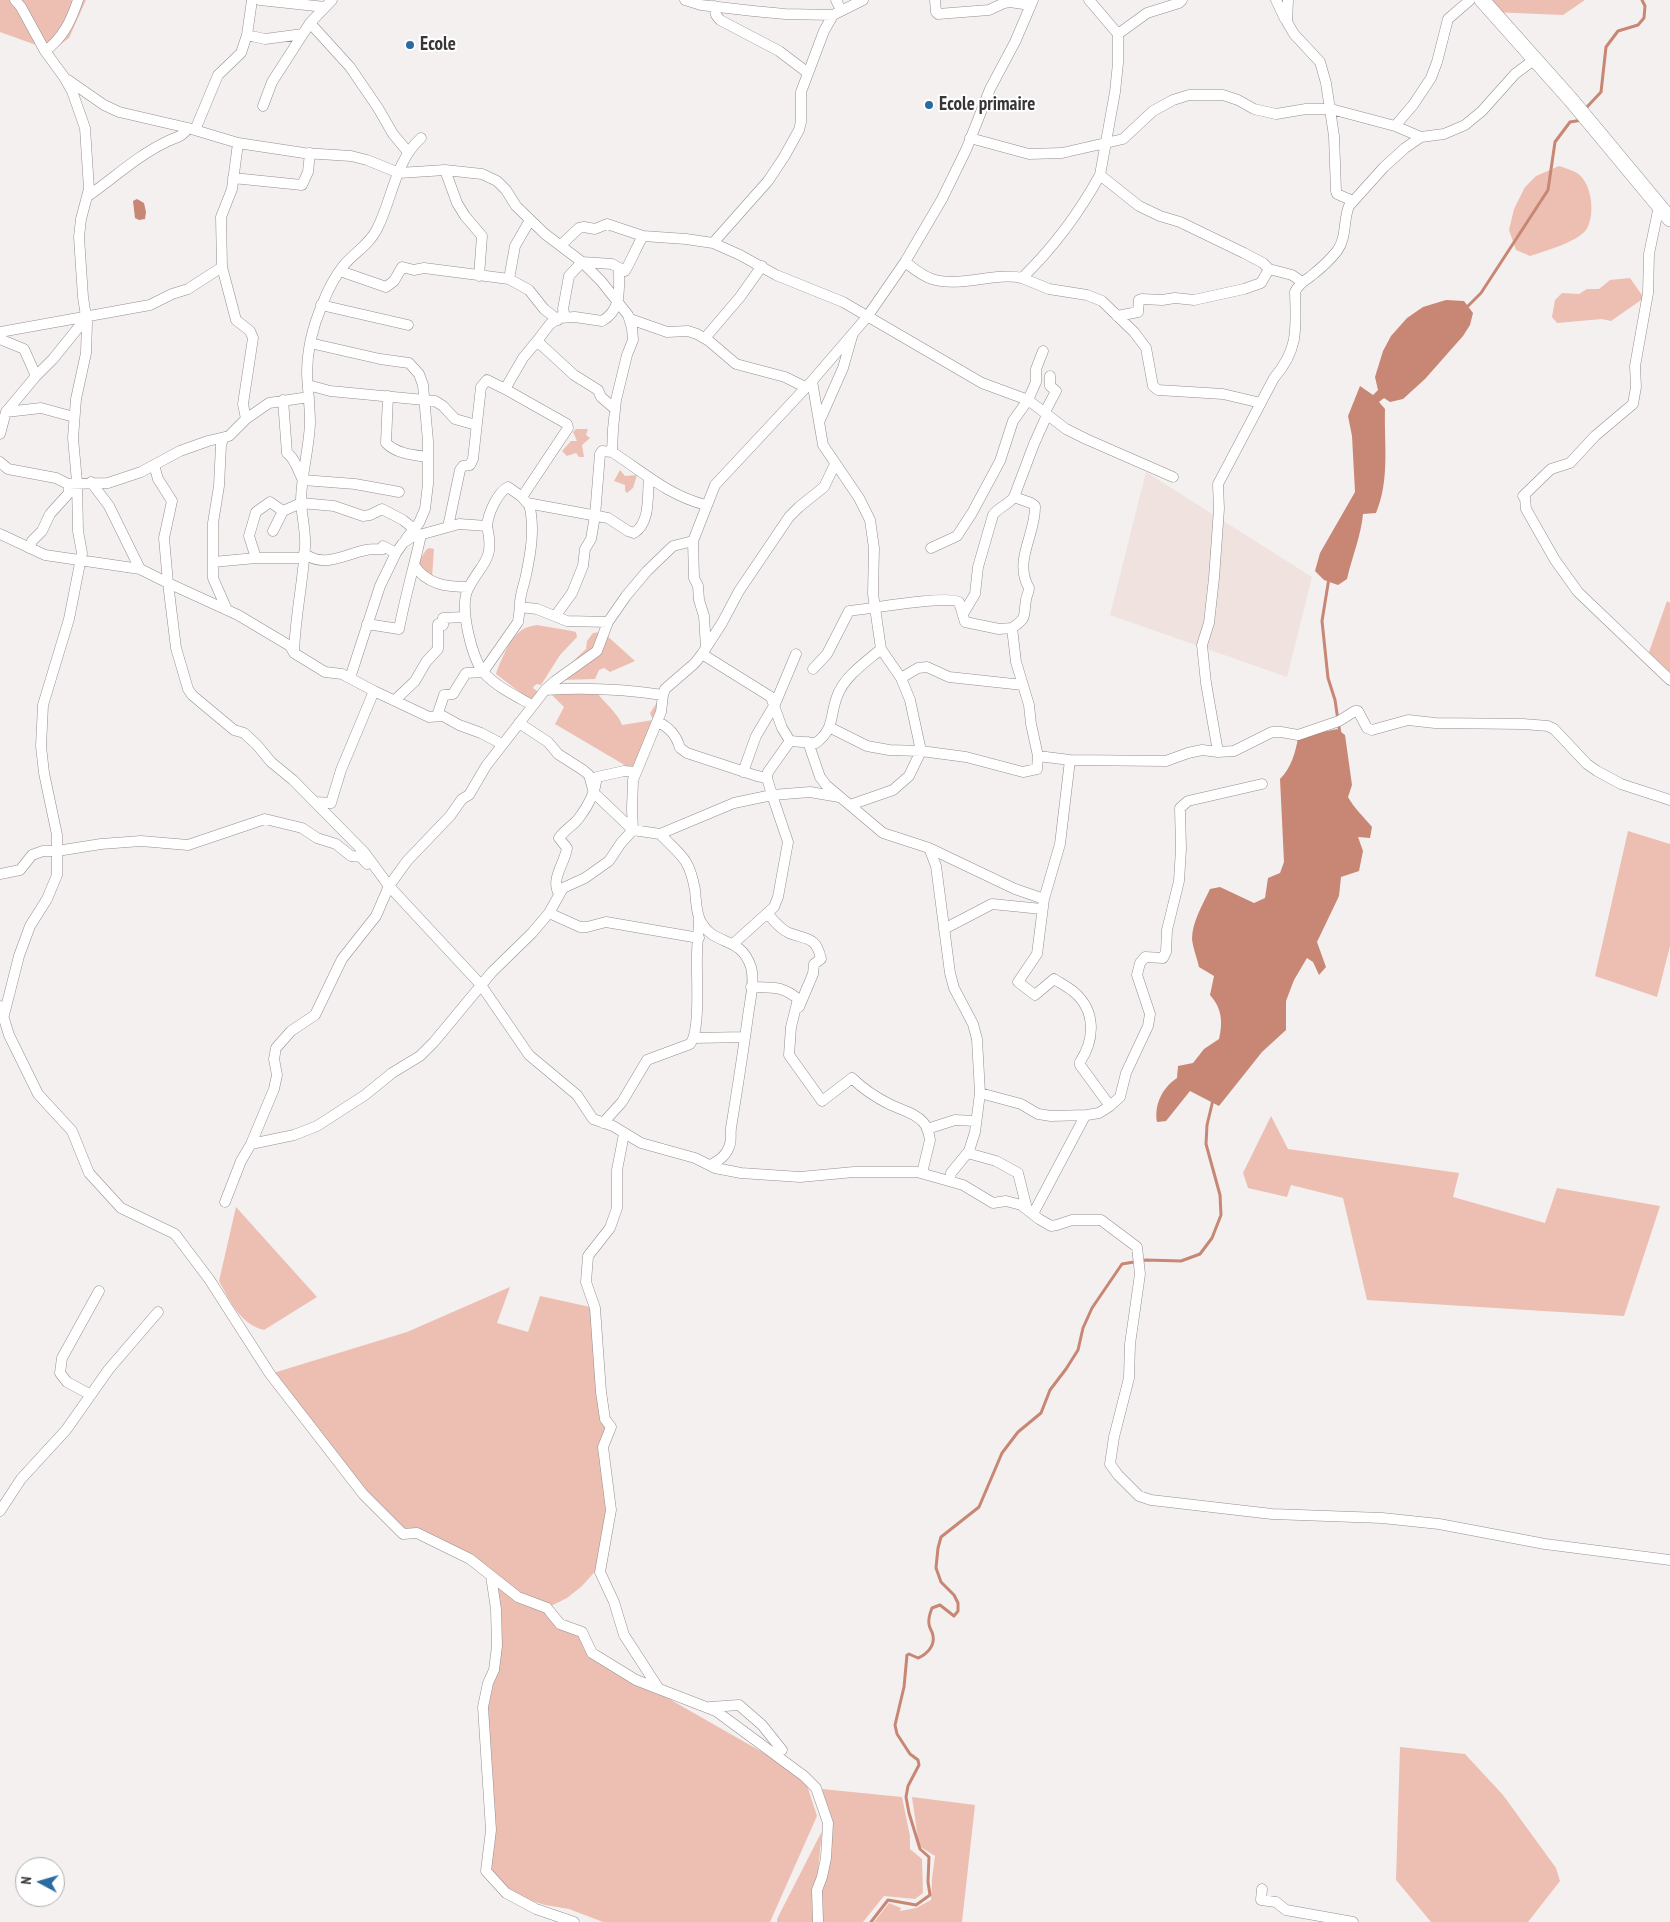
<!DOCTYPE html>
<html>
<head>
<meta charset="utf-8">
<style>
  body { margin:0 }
  #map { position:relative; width:1670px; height:1922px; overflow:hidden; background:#f4f0ef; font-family:"PT Sans Narrow",sans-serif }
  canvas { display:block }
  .north { position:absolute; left:15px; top:1857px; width:50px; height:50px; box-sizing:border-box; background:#fff; border:1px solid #afafaf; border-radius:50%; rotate:276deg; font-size:14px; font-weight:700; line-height:20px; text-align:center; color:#383636 }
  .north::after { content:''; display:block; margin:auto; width:18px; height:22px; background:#296ca1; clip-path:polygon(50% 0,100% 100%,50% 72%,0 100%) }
</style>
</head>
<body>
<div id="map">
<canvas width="1670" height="1922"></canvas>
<div class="north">N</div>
</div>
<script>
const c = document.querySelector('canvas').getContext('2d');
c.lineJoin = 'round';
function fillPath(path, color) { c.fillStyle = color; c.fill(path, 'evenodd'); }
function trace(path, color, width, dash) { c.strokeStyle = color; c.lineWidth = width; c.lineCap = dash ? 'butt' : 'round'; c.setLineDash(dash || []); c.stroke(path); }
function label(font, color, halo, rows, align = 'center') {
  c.font = font + ' "PT Sans Narrow",sans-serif'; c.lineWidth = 4; c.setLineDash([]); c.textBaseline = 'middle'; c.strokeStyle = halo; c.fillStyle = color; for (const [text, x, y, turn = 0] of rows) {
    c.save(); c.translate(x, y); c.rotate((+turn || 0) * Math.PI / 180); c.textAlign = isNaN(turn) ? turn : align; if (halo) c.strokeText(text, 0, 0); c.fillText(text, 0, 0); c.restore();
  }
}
const built = new Path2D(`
  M 1146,472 L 1312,577 L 1287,677 L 1110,615 Z`);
const green = new Path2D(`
  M 0,0 L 86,0 L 69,38 L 57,47 L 47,49 L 0,32 Z
  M 1481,0 L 1585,0 L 1563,15 L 1491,12 Z
  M 1559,166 C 1565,168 1572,170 1577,173 C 1592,182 1596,216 1586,230 C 1577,242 1545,251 1530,256 L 1516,250 L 1509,230 L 1514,209 L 1525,187 L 1536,176 Z
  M 1630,278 L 1644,298 L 1611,321 L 1602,319 L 1557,323 L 1552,317 L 1555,300 L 1562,293 L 1579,294 L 1587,289 L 1599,289 L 1610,280 Z
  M 576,429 L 588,429 L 586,435 L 590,438 L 582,445 L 584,457 L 579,457 L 576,453 L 567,456 L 562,451 L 571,441 L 577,441 L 573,432 Z
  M 620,470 L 625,476 L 637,475 L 633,488 L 627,493 L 625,491 L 625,485 L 614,481 Z
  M 429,548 L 434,549 L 432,578 L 428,577 L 418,563 L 426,550 Z
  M 1667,601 L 1670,603 L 1670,673 L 1648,655 Z
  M 537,625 L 572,631 L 576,632 L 577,637 L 560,655 L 541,685 L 537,684 L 534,686 L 533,688 L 538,692 L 530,700 L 496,674 C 500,662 510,637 522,630 C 526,627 532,626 537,625 Z
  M 600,632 L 604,633 L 635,661 L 610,672 L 604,668 L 599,670 L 595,679 L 560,680 L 570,664 L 586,649 L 587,641 L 593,633 Z
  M 596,691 C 604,703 618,713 622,725 L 653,720 L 650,713 L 658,701 L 659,708 L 633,770 L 555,724 L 564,707 L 551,694 Z
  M 1628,831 L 1670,844 L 1670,946 L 1657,997 L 1595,976 Z
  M 1271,1116 L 1288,1149 L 1459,1173 L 1453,1197 L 1545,1223 L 1557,1188 L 1660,1206 L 1624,1316 L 1367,1300 L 1343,1198 L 1291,1185 L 1287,1197 L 1248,1188 L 1243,1173 Z
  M 236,1207 L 317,1297 L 264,1330 C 240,1324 230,1301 219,1281 Z
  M 510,1287 L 497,1323 L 528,1332 L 540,1296 L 595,1308 L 611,1427 L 603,1447 L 609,1489 L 600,1566 L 582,1586 L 567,1598 L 547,1608 L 560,1624 L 582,1632 L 592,1653 L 636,1680 L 804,1776 L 817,1816 L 770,1922 L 603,1922 L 569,1909 L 545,1905 L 506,1893 L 486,1871 L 491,1830 L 483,1707 L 495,1661 L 491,1576 L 417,1533 L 403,1534 L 363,1494 L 270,1374 L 407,1332 Z
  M 1400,1747 L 1465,1754 L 1503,1795 L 1556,1868 L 1560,1881 L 1528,1922 L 1431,1922 L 1396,1880 Z
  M 822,1789 L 902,1797 L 910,1836 L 910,1849 L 922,1859 L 923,1893 L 915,1899 L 884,1896 L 863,1922 L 822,1922 L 822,1890 L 827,1877 L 833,1821 Z
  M 912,1797 L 975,1805 L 962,1922 L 874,1922 L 889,1903 L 901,1908 L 900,1911 L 916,1908 L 931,1900 L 932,1879 L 935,1856 L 919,1846 Z
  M 822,1831 L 813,1922 L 777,1922 L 777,1919 Z`);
const water = new Path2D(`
  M 137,199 L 144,203 L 146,212 L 145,219 L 139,220 L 135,218 L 133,201 Z
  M 1446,300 L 1464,301 L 1473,313 L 1470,325 L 1463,336 L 1425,379 L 1403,399 L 1390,402 L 1384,398 L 1379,402 L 1385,409 C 1384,444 1390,480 1376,513 L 1363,514 C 1361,536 1352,557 1347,579 L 1338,585 L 1324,580 L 1315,571 L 1320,553 L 1355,492 L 1352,436 L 1348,416 L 1360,386 L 1373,395 L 1378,390 L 1375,377 L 1383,351 L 1391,336 L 1407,318 L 1423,307 Z
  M 1337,729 L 1345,735 L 1352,785 L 1348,797 C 1354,808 1364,817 1372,827 L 1370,838 L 1358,837 L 1363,851 L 1359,871 L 1341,877 L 1339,896 L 1317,942 L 1326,967 L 1319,975 L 1313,962 L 1307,958 L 1294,980 L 1286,1001 L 1286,1030 L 1262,1052 L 1219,1106 L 1190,1091 L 1166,1121 L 1157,1122 C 1154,1105 1162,1088 1177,1078 L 1178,1066 L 1193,1063 L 1204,1049 L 1219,1039 C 1223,1022 1222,1008 1210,995 L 1214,976 L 1199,967 C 1197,958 1193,948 1192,939 C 1192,922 1203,904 1210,889 L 1220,887 L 1254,903 L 1265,898 L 1268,878 L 1280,873 L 1284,862 L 1280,779 C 1291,768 1296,752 1298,737 Z`);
const stream = new Path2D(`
  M 1586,108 L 1601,92 L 1606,47 L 1618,31 L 1638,25 L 1644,18 L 1645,6 L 1642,0
  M 1465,309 L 1481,293 L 1548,190 L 1555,142 L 1570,122 L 1582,120
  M 1329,578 L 1322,621 L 1328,678 L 1335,700 L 1340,734
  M 871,1922 L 888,1900 L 916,1905 L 930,1895 L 928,1882 L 929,1857 L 920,1849 L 909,1813 L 906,1797 L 908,1786 L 919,1765 L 918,1760 L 910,1754 L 897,1734 L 895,1725 L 904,1687 L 907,1655 L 909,1654 L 918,1658 C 926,1655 935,1646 933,1636 C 933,1632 929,1628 929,1624 C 928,1618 930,1613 932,1608 L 940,1605 L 954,1616 L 958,1611 L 958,1603 L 954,1595 L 941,1582 L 936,1568 L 938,1548 L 941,1537 L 979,1507 L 1002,1453 L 1018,1432 L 1041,1413 L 1050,1390 L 1066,1369 L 1078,1350 L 1083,1328 L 1092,1308 L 1122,1264 L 1146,1260 L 1181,1261 L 1200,1254 L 1212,1238 L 1221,1215 L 1220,1195 L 1206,1144 L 1207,1125 L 1213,1100`);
const street = new Path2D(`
  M 260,0 L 325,7
  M 332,0 L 310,23 L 350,67 L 378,108 L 393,134 L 408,152
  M 685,0 L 701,5 L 753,11 L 785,14 L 833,15 L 863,0
  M 836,0 L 841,10
  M 935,0 L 936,12 L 938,14 L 989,10 L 1004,3 L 1010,2 L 1030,5
  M 1089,0 L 1118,34 L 1118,63 L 1115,92 L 1100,175
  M 1276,0 L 1285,19
  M 1288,0 L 1287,22 L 1294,34 L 1320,62 L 1326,83 L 1334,136 L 1336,191 L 1337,194 L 1353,201
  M 714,6 L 716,15 L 720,20 L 779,51 L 808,73
  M 1118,34 L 1147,13 L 1179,3 L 1182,0
  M 247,35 L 265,39 L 303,34
  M 45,51 C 63,38 71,21 78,0
  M 68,80 L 104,105 L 119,112 L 188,128 L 238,143 L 304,153 L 351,156 L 367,160 L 399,173 L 445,170 L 482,174 L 497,181 L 506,190 L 516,206 L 545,234 L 582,262 L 601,281 L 628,315 L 632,328 L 633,340 L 627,355 L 616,400 L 613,429 L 612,452 C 643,472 669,496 706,505
  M 263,106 L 272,82 L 310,23
  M 1395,126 L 1413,105 L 1431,78 L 1437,62 L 1448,19 L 1470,0
  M 195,130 L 218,75 L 241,53 L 247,35 L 252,0
  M 970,138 L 1029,154 L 1062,153 L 1123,139 L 1153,111 L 1173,100 L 1189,95 L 1223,95 L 1238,100 L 1254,109 L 1276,114 L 1306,109 L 1331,109 L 1395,126 L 1421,137
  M 445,170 L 457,203 L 465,216 L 482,236 L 479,276
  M 233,178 L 302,185 L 308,172 L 310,153
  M 88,196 C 114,178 137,156 166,142 C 175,137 182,138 188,128
  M 1659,206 L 1649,254 L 1648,293 L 1635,366 L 1636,387 L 1633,404 L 1595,436 L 1570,463 L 1551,469 L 1523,496 L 1525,498 L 1526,509 L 1555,560 L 1578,592 L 1670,680
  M 713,243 L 768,181 L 784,157 L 799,130 L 801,122 L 801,92 L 824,31 L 833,15
  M 561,245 L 579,228 L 584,227 L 595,229 L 607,224 L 643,236 L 686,239 L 713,243 L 740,255 L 776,275 L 843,302 L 982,383 L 1028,400 L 1066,429 L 1086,439 L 1173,477
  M 582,262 L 612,264 L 625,271 L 619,269 C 619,289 622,310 602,321 L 575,317 L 559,318 L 564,313 L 563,309 L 569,276 Z
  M 905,262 C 913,268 922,276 932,279 C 960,288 994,272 1022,278 C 1053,248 1079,213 1100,175 L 1139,206 L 1160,216 L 1180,222 L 1244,253 L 1263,263 L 1269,269 L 1292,275 L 1302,282
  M 222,267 L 236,320 L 250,331 L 253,338 L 243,404 L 246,419
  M 340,271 L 386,287 L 394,281 L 402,267 L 414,270 L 424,268 L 509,279 L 529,290 L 544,309 L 558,320
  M 625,271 C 632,259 636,248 643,236
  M 1022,278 L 1049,289 L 1087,295 L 1102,301 L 1134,332 L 1146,348 L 1153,386 L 1158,390 L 1223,394 L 1261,403
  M 509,279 L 515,246 L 530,220
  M 321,305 L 408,325
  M 1117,316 L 1138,312 L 1139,300 L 1142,299 L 1162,300 L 1175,298 L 1194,300 L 1244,289 L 1261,283 L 1269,269
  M 559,318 L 550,324 L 537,341 L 574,375 L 598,390 L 601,397 L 615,409
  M 630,319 L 667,332 L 688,331 L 697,334 L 709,341 L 736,364 L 785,377 L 805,387
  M 0,332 L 150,305 L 172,294 L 188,289 L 222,267 L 221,217 L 232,189 L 238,143
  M 705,338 L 740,297 L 762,266
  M 0,339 L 24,349 L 36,376
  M 310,343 L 380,359 L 409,363 L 419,374 L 423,385 L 428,441 L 428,484 L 425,509 L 419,523 L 406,539
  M 812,381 L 823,445 L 859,498 L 870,520 L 874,548 L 873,594 L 881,649 L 901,678 L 910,700 L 921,751 L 909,776 L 893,790 L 850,805
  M 308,385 L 330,391 L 435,401 L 443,406 L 455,419 L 476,425
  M 505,389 L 567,424 L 568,428 L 522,497
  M 388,396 L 386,443 C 397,454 413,455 428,457
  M 283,400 L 287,453 C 295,458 298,471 303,480 L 355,484 L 399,492
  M 6,412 L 36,376 L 53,359 L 78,328 L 86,315
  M 820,420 L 843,368 L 853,333
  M 0,434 L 6,412 L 41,408 L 74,417
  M 223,439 L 221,445 L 219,486 L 213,523 L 213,578 L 227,610
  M 0,462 L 8,469 L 56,478 L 68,484 L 108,483 L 141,472 L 180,451 L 208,441 L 229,436 L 246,419 L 269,403 L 309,397
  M 154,465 L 158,479 L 172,501 L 164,538 L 168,583 L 238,615 L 290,646 L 294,653
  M 91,482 L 109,506 L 140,569
  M 487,526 C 495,562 482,561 468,589 C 459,607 472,659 484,673 C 497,687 516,696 532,705
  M 448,527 L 460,470 L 463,466 L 470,465 L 473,459 L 481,387 L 487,380 L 505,389 L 523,358 L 537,341
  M 273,531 L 283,511
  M 0,534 L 45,555 L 140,569 L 168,583 L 176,648 L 188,689 L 192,695 L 234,730 L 244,733 L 257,745 L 271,762 L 293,780 L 364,852 L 389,886 L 481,985 L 529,1055 L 577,1095 L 593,1119 L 613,1126 L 641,1143 L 695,1158 L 715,1168 L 741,1173 L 800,1177 L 854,1172 L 917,1172 L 963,1185 L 993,1203 L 1006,1201 L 1021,1205 L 1039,1219 L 1051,1226 L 1057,1225 L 1072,1220 L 1101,1220 L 1137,1247 L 1140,1274 L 1130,1344 L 1129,1378 L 1114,1437 L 1110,1464 L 1118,1475 L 1139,1496 L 1151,1500 L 1272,1514 L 1382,1518 L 1439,1524 L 1545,1544 L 1670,1560
  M 693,541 L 694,578 L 698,586 L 699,600 L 704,616 L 706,648
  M 29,548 L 32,541 L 42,531 L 50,514 L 69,493 L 68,484
  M 931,548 L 957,536 L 972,513 L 1000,461 L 1013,421 L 1028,400 L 1036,382 L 1036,369 L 1043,351
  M 304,553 C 323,569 345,554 366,550 C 371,549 377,549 383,549 L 383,546 L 396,553
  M 256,558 L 249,536 L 256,512 L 270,502 L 283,511 L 301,503 L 334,506 L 363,516 L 370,515 L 382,509 L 403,520 L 414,529
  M 213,562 L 256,558 L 304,558
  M 414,565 C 427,585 447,587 469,587
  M 520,607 C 519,596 524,586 526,575 C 531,552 535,527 529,504
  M 963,614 L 975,594 L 978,567 L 993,515 C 999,507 1008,505 1014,497 L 1034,444 L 1047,415 L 1046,410 L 1056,391 L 1050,386 L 1050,376
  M 556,615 L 572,593 L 583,566 L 585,549 L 591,539 L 595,516 L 600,454 L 602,451 L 612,452
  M 367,624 L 399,629 C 405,597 414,567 421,535
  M 1012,628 C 1028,617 1023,617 1026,600 C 1026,596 1029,593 1029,588 C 1013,561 1036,534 1035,506 L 1031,503 L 1014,497
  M 702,654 L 771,697 L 782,728 L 790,741
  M 813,669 L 827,654 L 849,611 C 869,609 946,595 959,602 L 965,622 L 999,629 L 1012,628 L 1016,662 L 1029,705 L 1031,724 L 1038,756
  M 350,678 L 380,586 L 396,553 L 403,543 L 412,537 L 459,524 L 487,526 C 488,514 497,493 508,487 L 522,497 L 527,503 L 608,518 L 628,531 L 634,533 C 651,522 647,496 649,478
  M 901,678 L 918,668 L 927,667 L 949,677 L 1023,685
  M 545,690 C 585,687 623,689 663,695
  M 374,691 L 429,717 L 443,716 L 459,725 L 481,733 L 502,744
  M 395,700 L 415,681 L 426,662 L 438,649 L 438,624 L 443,625 L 443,618 L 465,617
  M 437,716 L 444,695 L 453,694 L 466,673 L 483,672 L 518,622 L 520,607 L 537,609 L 567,621 L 608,622
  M 658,722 C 670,728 676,735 680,748 L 687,753 L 757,776 L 767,778
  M 519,723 L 548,742 L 558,754 L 583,770 L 589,775 L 594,793 L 633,830 L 660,834 L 734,803 L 772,795 L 767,778 L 768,772 L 790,741
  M 829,727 L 867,746 L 889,750 L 921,751 L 966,757 L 1023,772 L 1037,769 L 1038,756 L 1070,760 L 1166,761 L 1188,753 L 1202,750 L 1218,752 L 1234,751 L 1272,732 L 1281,732 L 1298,735 L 1339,721 L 1355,711 L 1358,711 L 1367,728 L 1372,730 L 1408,720 L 1435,723 L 1523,724 L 1548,726 L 1554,729 L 1587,764 L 1597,771 L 1621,784 L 1670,800
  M 790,741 L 816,743 C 836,727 829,715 838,694 C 846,675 866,662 881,649
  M 808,742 L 820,777 L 826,785 L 883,833 L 929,848 L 1015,889 L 1044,899
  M 1218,752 L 1206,683 L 1202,645 L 1209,623 L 1214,578 L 1219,509 L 1218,484 L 1274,378 C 1299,349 1296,328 1295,292 C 1299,283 1305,281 1311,276 C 1320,269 1330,260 1337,251 C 1347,238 1343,220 1349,206 L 1384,167 L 1405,148 L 1421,137 L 1444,134 L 1465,125 L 1482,111 L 1515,74 L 1535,59
  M 1070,760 L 1060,844 L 1044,899 L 1037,954 L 1018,982 L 1035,995 L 1054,979 C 1060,983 1068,987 1074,992 C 1096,1011 1095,1039 1080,1062 L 1080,1065 L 1110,1106
  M 743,772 L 756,736 L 775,704 L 796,654
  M 316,802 L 331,803 L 341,770 L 374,691 L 342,674 L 325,672 L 294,653 C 295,617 303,583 305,547 C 306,532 302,518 301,502 C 301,476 309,450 310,423 C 310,407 308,391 307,374 C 307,351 313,326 322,305 C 327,292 335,276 344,265 C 355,252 369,245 377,229 C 392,200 395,161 421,138
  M 660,834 C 681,856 689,857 695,890 C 696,899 696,912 700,920 C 714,948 740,934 751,967 C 755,981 750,1001 748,1016 C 743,1053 737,1091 731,1128 C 730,1135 732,1141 729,1147 C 726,1156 719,1160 711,1165
  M 929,848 L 936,866 L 950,973 L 954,988 L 973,1024 L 977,1039 L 980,1093 L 975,1132 L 969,1151 L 971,1154 L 996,1161 L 1018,1173 L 1027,1209
  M 0,874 L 20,870 L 32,855 L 43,851 L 57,851 L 101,844 L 141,841 L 188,845 L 265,819 L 302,828 L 317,838 L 336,844 L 351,856 L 361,857 L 367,864
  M 559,894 C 550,879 565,863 567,848 L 559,838 C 565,829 573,826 579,818 C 589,805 595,793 597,777 L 624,771 L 636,772
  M 549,913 L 580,927 L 587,927 L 606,922 L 699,938
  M 768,914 C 774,921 780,929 789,933 C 807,940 816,936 821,959 L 814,964 L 813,974 L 799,1007
  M 944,929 L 992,904 L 1042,909
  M 733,944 L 774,907 L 778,897 L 788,842 L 772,795 L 810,792 L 839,797
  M 751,987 C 772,988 781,985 798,999 L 791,1027 L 789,1055 L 822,1101 L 852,1078 C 863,1089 877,1098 891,1105 C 902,1110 915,1113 923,1122 C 928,1127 929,1134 930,1140 L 922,1173
  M 0,1006 L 9,1035 L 38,1094 L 72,1131 L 89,1173 L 121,1208 L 175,1234 L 209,1279 L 270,1374 L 363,1494 L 403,1534 L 417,1533 L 470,1559 L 518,1597 L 547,1608 L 560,1624 L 582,1632 L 592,1653 L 636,1680 L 716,1711 L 804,1776 L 816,1788 L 828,1823 L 826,1858 L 822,1877 L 817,1890 L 818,1922
  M 4,1015 L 19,956 L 30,926 L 47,899 L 57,875 L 57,835 L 44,773 L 41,746 L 43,705 L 69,619 L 82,553 L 78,531 L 77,482 L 73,438 L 76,399 L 86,353 L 87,323 L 83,297 L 79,237 L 81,219 L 89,189 L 85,128 L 72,91 L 64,77 L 45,51 L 21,7 L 15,0
  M 694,1038 L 745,1037
  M 980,1093 L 1021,1104 L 1038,1114 L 1051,1116 L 1087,1115 L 1099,1113 L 1110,1106 L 1120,1097 L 1126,1073 L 1148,1026 L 1150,1014 L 1137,975 L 1140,963 L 1145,957 L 1163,958 L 1166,952 L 1167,930 L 1179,881 L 1181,849 L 1180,808 L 1188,801 L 1262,784
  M 603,1123 L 622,1102 L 647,1060 L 690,1044 C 701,1031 696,973 697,955 C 697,943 699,931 699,919
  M 927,1129 L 955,1120 L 976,1121
  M 624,1134 L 617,1170 L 617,1208 L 610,1228 L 588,1256 L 586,1282 L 595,1308 L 601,1392 L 605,1419 L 611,1427 L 603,1447 L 611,1510 L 600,1572 L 614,1602 L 624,1635 L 659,1689
  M 251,1144 L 294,1135 L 317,1126 L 365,1095 L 392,1073 L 420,1056 L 434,1042 L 492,972 L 532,933 L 549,913 L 563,888 L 585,878 L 609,861 L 621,843 L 633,830 L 632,809 L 633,780 L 661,712 L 663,695 L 665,689 L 695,663 L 702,654 L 722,623 L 739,591 L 789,517 L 799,507 L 824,487 L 835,464
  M 950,1180 L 951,1173 L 969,1151
  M 225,1202 L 241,1161 L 251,1144 L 274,1089 L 277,1075 L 274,1059 L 276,1048 L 291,1031 L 315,1015 L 342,959 L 376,916 L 389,886 L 407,861 L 450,816 L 462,799 L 469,795 L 486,766 L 545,690 L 555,681 L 597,651 L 608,622 L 626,596 L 647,571 L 673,546 L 693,541 L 715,485 L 812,381 L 867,317 L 905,262 L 942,199 L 966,150 L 990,89 L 1015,42 L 1033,0
  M 1033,1214 L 1085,1116
  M 91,1395 L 67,1382 L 60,1373 L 62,1358 L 99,1291
  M 0,1511 L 21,1479 L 66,1430 L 109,1369 L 158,1312
  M 491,1576 L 496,1609 L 497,1646 L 494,1670 L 488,1683 L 483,1707 L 491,1830 L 486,1871 L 506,1893 L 536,1909 L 574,1922
  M 710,1707 L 739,1705 L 762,1725 L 782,1750
  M 1262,1889 L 1261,1900 L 1276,1902 L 1286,1910 L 1353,1922`);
const secondary = new Path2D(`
  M 1482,0 L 1572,101 L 1670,219`);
const markers = [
  [410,45,5,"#296ca1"],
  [929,105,5,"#296ca1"]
];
const poiNames = [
  ["Ecole",420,45],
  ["Ecole primaire",939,105]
];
fillPath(built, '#efe2df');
fillPath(green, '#edbfb2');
fillPath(water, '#c88674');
trace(stream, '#c88674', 3);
trace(street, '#938f8e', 11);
trace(secondary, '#938f8e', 16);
trace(street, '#fff', 10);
trace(secondary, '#fff', 15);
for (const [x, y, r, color] of markers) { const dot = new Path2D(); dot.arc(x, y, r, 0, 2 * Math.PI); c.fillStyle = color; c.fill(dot); trace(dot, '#fff', 2); }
label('bold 19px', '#383636', '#fff', poiNames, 'left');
</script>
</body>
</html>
